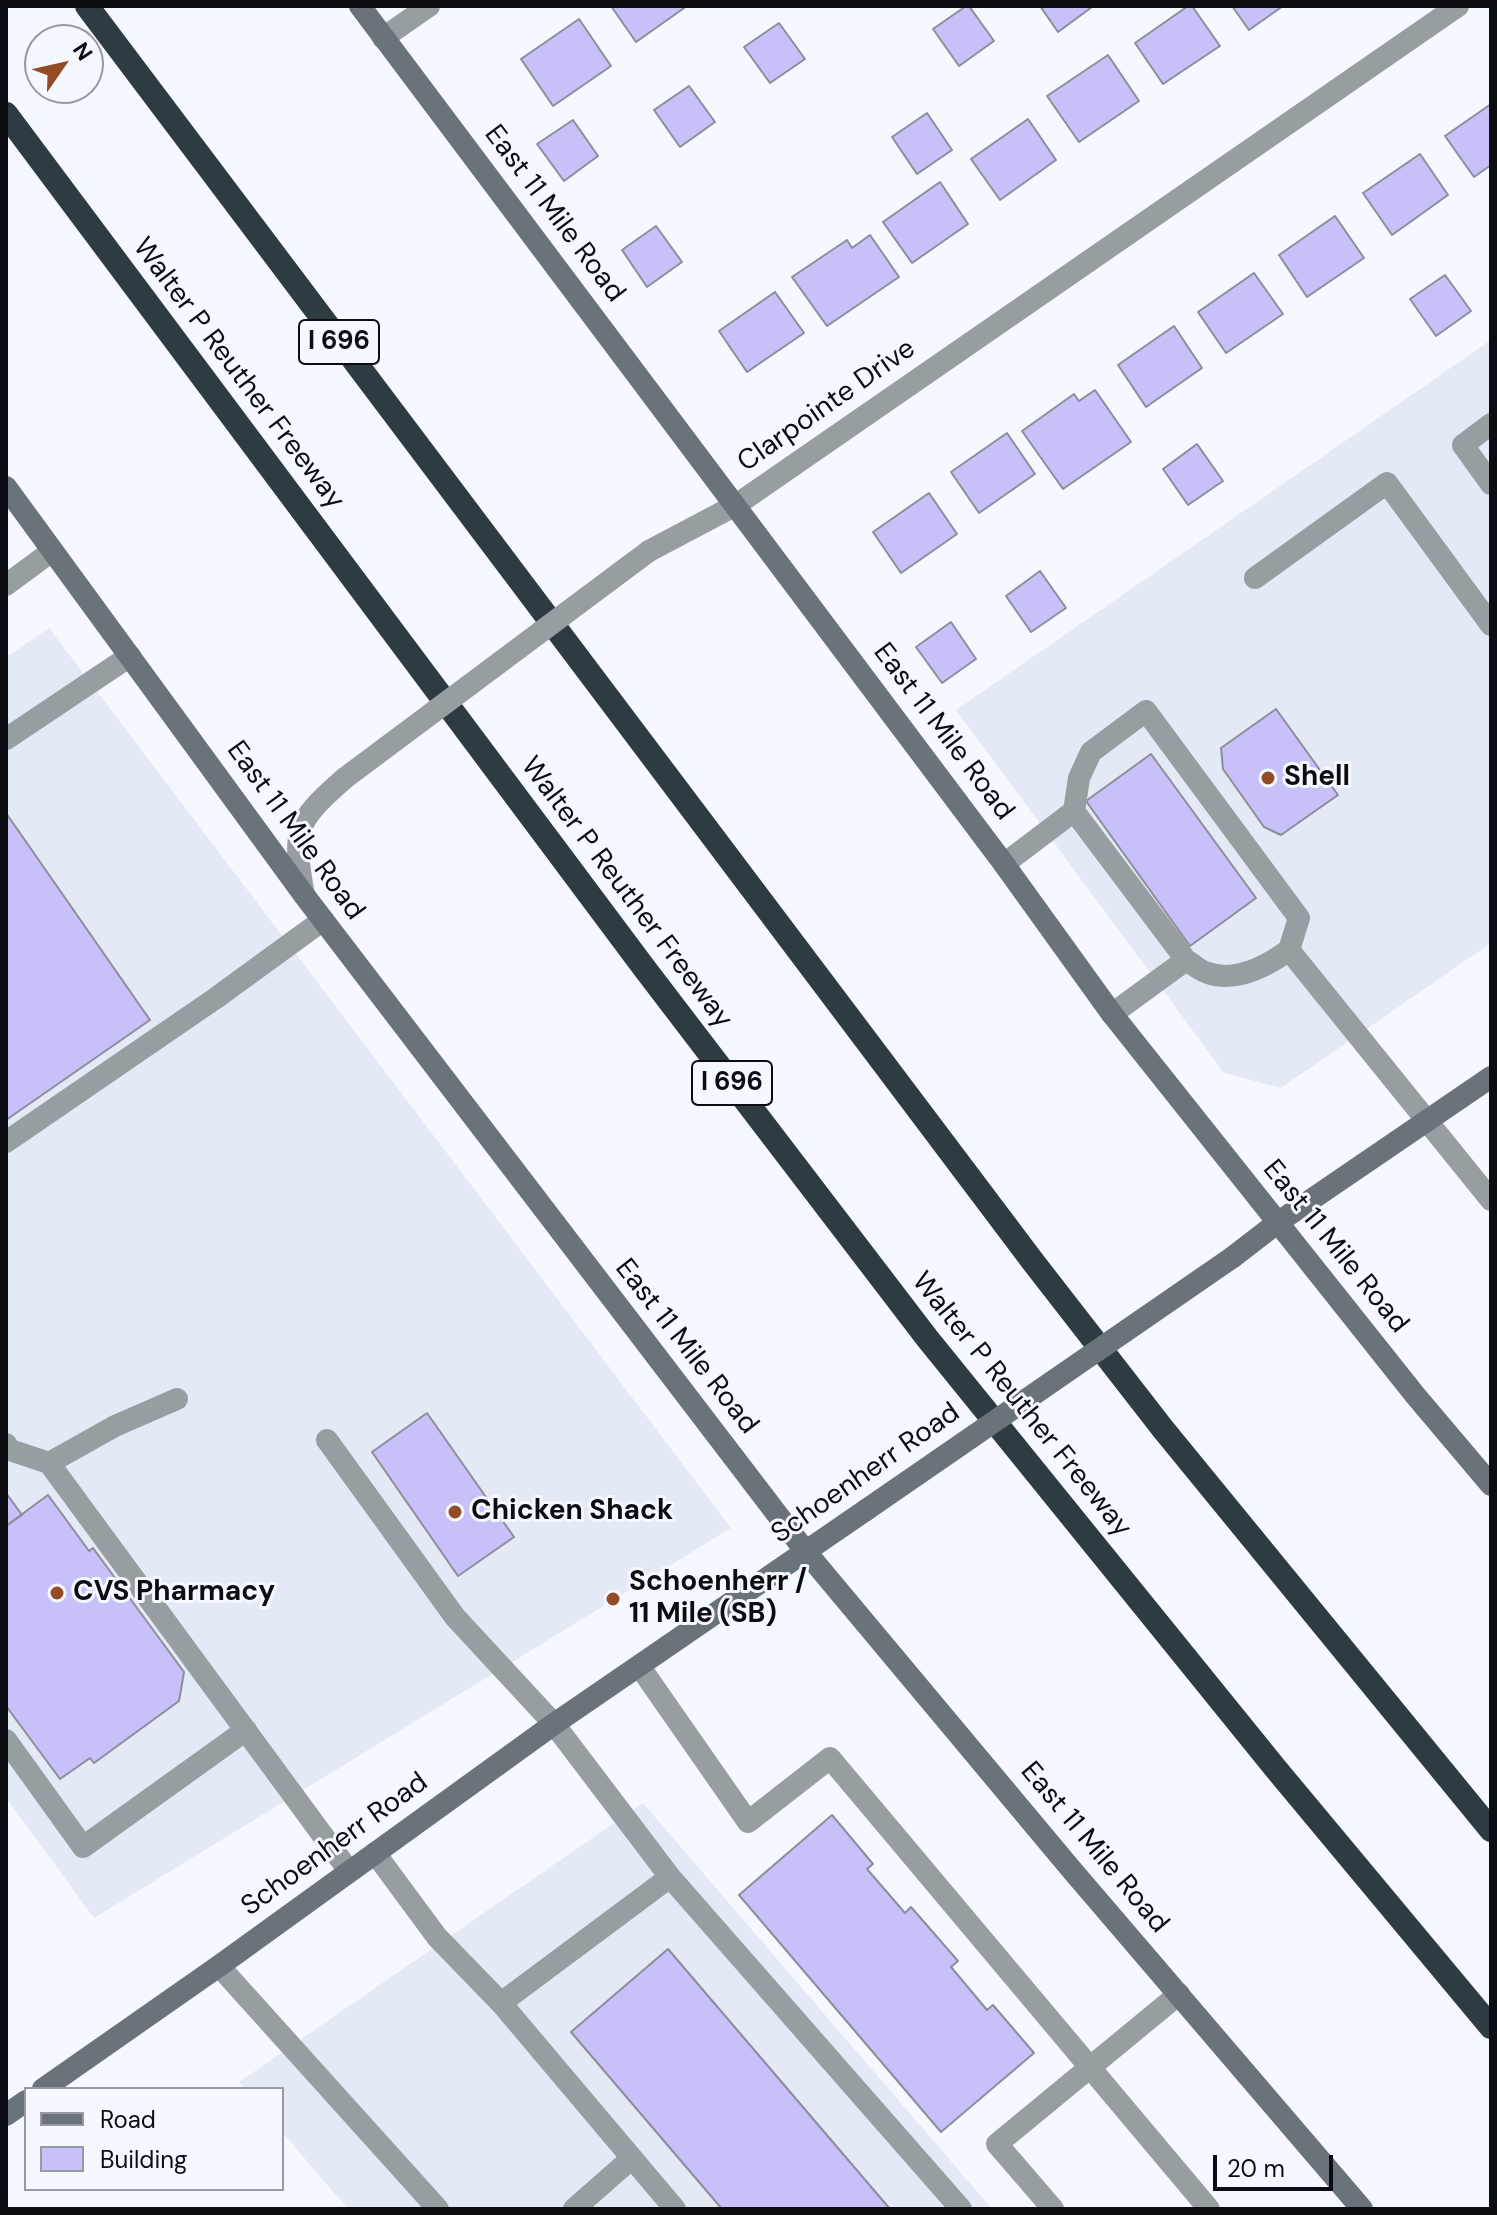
<!DOCTYPE html>
<html>
<head>
<meta charset="utf-8">
<style>
  body { margin:0 }
  #map { position:relative; width:1497px; height:2215px; overflow:hidden; background:#f5f9ff; font-family:"DM Sans",sans-serif }
  canvas { display:block }
  .frame { position:absolute; inset:0; border:8px solid #0b0d12; pointer-events:none }
  .legend { position:absolute; left:24px; top:2087px; width:260px; height:104px; box-sizing:border-box; background:#f5f9ff; border:2px solid #979ba0; margin:0; padding:10px 14px; list-style:none; font-size:24px; color:#0b0d12 }
  .legend li { display:flex; align-items:center; gap:16px; height:40px }
  .legend b { width:40px; border:2px solid #979ba0 }
  .north { position:absolute; left:24px; top:24px; width:80px; height:80px; box-sizing:border-box; background:#f5f9ff; border:2px solid #979ba0; border-radius:50%; rotate:56deg; font-size:22px; font-weight:700; line-height:32px; text-align:center; color:#0b0d12 }
  .north::after { content:''; display:block; margin:auto; width:28px; height:36px; background:#934c26; clip-path:polygon(50% 0,100% 100%,50% 72%,0 100%) }
  .scale { position:absolute; left:1213px; top:2155px; width:120px; height:36px; box-sizing:border-box; border:4px solid #0b0d12; border-top:0; padding-left:10px; font-size:24px; line-height:28px; white-space:nowrap; color:#0b0d12; -webkit-text-stroke:6px #f5f9ff; paint-order:stroke }
</style>
</head>
<body>
<div id="map">
<canvas width="1497" height="2215"></canvas>
<div class="frame"></div>
<ul class="legend">
<li><b style="height:10px;background:#697378"></b>Road</li>
<li><b style="height:22px;background:#c8c0f9"></b>Building</li>
</ul>
<div class="north">N</div>
<div class="scale">20 m</div>
</div>
<script>
const c = document.querySelector('canvas').getContext('2d');
c.lineJoin = 'round';
function fillPath(path, color) { c.fillStyle = color; c.fill(path, 'evenodd'); }
function trace(path, color, width, dash) { c.strokeStyle = color; c.lineWidth = width; c.lineCap = dash ? 'butt' : 'round'; c.setLineDash(dash || []); c.stroke(path); }
function label(font, color, halo, rows, align = 'center') {
  c.font = font + ' "DM Sans",sans-serif'; c.lineWidth = 6; c.setLineDash([]); c.textBaseline = 'middle'; c.strokeStyle = halo; c.fillStyle = color; for (const [text, x, y, turn = 0] of rows) {
    c.save(); c.translate(x, y); c.rotate((+turn || 0) * Math.PI / 180); c.textAlign = isNaN(turn) ? turn : align; if (halo) c.strokeText(text, 0, 0); c.fillText(text, 0, 0); c.restore();
  }
}
const built = new Path2D(`
  M 1491,340 L 1491,943 L 1281,1088 L 1224,1073 L 956,710 Z
  M 49,628 L 731,1528 L 94,1918 L 6,1798 L 6,657 Z
  M 643,1803 L 992,2209 L 348,2209 L 282,2132 L 282,2089 L 245,2089 L 239,2082 Z`);
const building = new Path2D(`
  M 611,6 L 687,6 L 636,42 Z
  M 966,6 L 969,6 L 994,41 L 959,66 L 933,29 Z
  M 1040,6 L 1091,6 L 1092,7 L 1058,32 Z
  M 1188,6 L 1192,6 L 1220,46 L 1163,84 L 1135,43 Z
  M 1232,6 L 1283,6 L 1249,30 Z
  M 579,19 L 611,66 L 553,106 L 521,59 Z
  M 779,23 L 805,59 L 770,83 L 744,47 Z
  M 1108,55 L 1139,101 L 1079,142 L 1047,96 Z
  M 689,86 L 715,122 L 680,147 L 654,110 Z
  M 1491,104 L 1491,165 L 1474,177 L 1445,136 Z
  M 927,113 L 952,150 L 917,174 L 892,137 Z
  M 1028,119 L 1056,160 L 1000,200 L 971,159 Z
  M 573,120 L 598,156 L 564,181 L 537,144 Z
  M 1420,154 L 1448,195 L 1392,235 L 1363,193 Z
  M 940,182 L 968,224 L 912,263 L 883,222 Z
  M 1335,216 L 1364,258 L 1307,297 L 1279,255 Z
  M 656,226 L 682,262 L 647,287 L 622,250 Z
  M 870,235 L 899,277 L 827,326 L 792,277 L 847,240 L 852,248 Z
  M 1254,273 L 1283,314 L 1226,353 L 1198,312 Z
  M 1445,275 L 1471,311 L 1436,336 L 1410,299 Z
  M 775,292 L 804,333 L 747,372 L 719,331 Z
  M 1174,326 L 1202,368 L 1146,407 L 1118,365 Z
  M 1095,390 L 1131,442 L 1063,489 L 1022,431 L 1074,394 L 1079,401 Z
  M 1007,433 L 1035,474 L 979,513 L 951,472 Z
  M 1197,444 L 1223,481 L 1188,505 L 1163,469 Z
  M 929,493 L 957,534 L 901,573 L 873,532 Z
  M 1040,571 L 1066,608 L 1031,632 L 1006,596 Z
  M 951,622 L 976,659 L 942,683 L 916,647 Z
  M 1276,709 L 1338,795 L 1281,835 L 1264,827 L 1223,769 L 1221,748 Z
  M 1151,754 L 1256,898 L 1190,946 L 1086,801 Z
  M 6,813 L 150,1020 L 6,1120 Z
  M 427,1413 L 514,1537 L 458,1576 L 372,1452 Z
  M 6,1493 L 22,1515 L 6,1526 Z
  M 48,1495 L 89,1551 L 93,1548 L 184,1672 L 179,1701 L 94,1763 L 90,1758 L 60,1779 L 6,1706 L 6,1526 Z
  M 832,1815 L 873,1864 L 867,1869 L 905,1913 L 911,1907 L 958,1961 L 951,1967 L 987,2010 L 993,2005 L 1034,2053 L 941,2132 L 739,1895 Z
  M 668,1949 L 890,2209 L 722,2209 L 571,2032 Z`);
const service = new Path2D(`
  M 1491,424 L 1463,445 L 1491,484
  M 1255,578 L 1387,483 L 1491,625
  M 6,585 L 52,551
  M 6,739 L 130,656
  M 1074,811 L 1079,778 L 1091,752 L 1146,711 L 1299,918 L 1289,950 L 1491,1200
  M 1004,864 L 1074,811 L 1186,960 L 1112,1014
  M 1186,960 C 1193,964 1200,971 1208,973 C 1237,983 1267,966 1289,950
  M 6,1142 L 216,998 L 323,920
  M 327,1440 L 455,1617 L 554,1724 L 670,1877 L 961,2209
  M 6,1444 L 10,1450 L 49,1463 L 115,1426 L 177,1399
  M 49,1463 L 349,1871
  M 640,1667 L 748,1822 L 830,1758 L 1209,2209
  M 6,1740 L 83,1847 L 246,1730
  M 375,1853 L 437,1937 L 501,2003 L 675,2209
  M 219,1966 L 438,2209
  M 501,2003 L 670,1877
  M 574,2209 L 632,2158
  M 1053,2209 L 997,2144 L 1179,1994`);
const minor = new Path2D(`
  M 383,38 L 429,6
  M 649,551 L 736,505 L 1458,6
  M 304,895 C 292,829 295,822 345,778`);
const secondary = new Path2D(`
  M 360,6 L 1004,864 L 1112,1014 L 1415,1395 L 1491,1485
  M 6,487 L 304,895 L 806,1552 L 1071,1869 L 1362,2209
  M 1233,1257 L 1277,1223 L 1491,1077
  M 43,2089 L 219,1966 L 554,1724 L 866,1510
  M 6,2115 L 26,2101`);
const motorway = new Path2D(`
  M 87,6 L 1034,1263 L 1163,1429 L 1491,1830
  M 6,114 L 645,969 L 927,1338 L 1276,1769 L 1491,2027`);
const minorBridge = new Path2D(`
  M 345,778 L 649,551`);
const secondaryBridge = new Path2D(`
  M 866,1510 L 1233,1257`);
const markers = [
  [1268,778,8,"#934c26"],
  [455,1512,8,"#934c26"],
  [57,1593,8,"#934c26"],
  [613,1599,8,"#934c26"]
];
const shields = [
  [339,342,80],
  [732,1083,80]
];
const shieldNames = [
  ["I 696",339,342],
  ["I 696",732,1083]
];
const streetNames = [
  ["East 11 Mile Road",554,214,53],
  ["Walter P Reuther Freeway",238,374,53],
  ["Clarpointe Drive",827,406,-35],
  ["East 11 Mile Road",943,732,53],
  ["East 11 Mile Road",295,831,54],
  ["Walter P Reuther Freeway",626,893,53],
  ["East 11 Mile Road",1335,1247,51],
  ["East 11 Mile Road",686,1347,52],
  ["Walter P Reuther Freeway",1021,1405,51],
  ["Schoenherr Road",866,1474,-35],
  ["Schoenherr Road",335,1845,-36],
  ["East 11 Mile Road",1094,1848,50]
];
const poiNames = [
  ["Shell",1284,778],
  ["Chicken Shack",471,1512],
  ["Schoenherr /",629,1583],
  ["11 Mile (SB)",629,1615],
  ["CVS Pharmacy",73,1593]
];
fillPath(built, '#e3eaf6');
fillPath(building, '#c8c0f9');
trace(building, '#8d8c9a', 2);
trace(service, '#979ea2', 22);
trace(minor, '#979ea2', 22);
trace(secondary, '#697378', 22);
trace(motorway, '#2e3b43', 24);
trace(minorBridge, '#979ea2', 22);
trace(secondaryBridge, '#697378', 22);
for (const [x, y, r, color] of markers) { const dot = new Path2D(); dot.arc(x, y, r, 0, 2 * Math.PI); c.fillStyle = color; c.fill(dot); trace(dot, '#f5f9ff', 3); }
for (const [x, y, w] of shields) { const box = new Path2D(); box.roundRect(x - w / 2, y - 22, w, 44, 6); c.fillStyle = '#f5f9ff'; c.fill(box); trace(box, '#0b0d12', 2); }
label('bold 26px', '#0b0d12', null, shieldNames);
label('28px', '#0b0d12', '#f5f9ff', streetNames);
label('bold 28px', '#0b0d12', '#f5f9ff', poiNames, 'left');
</script>
</body>
</html>
